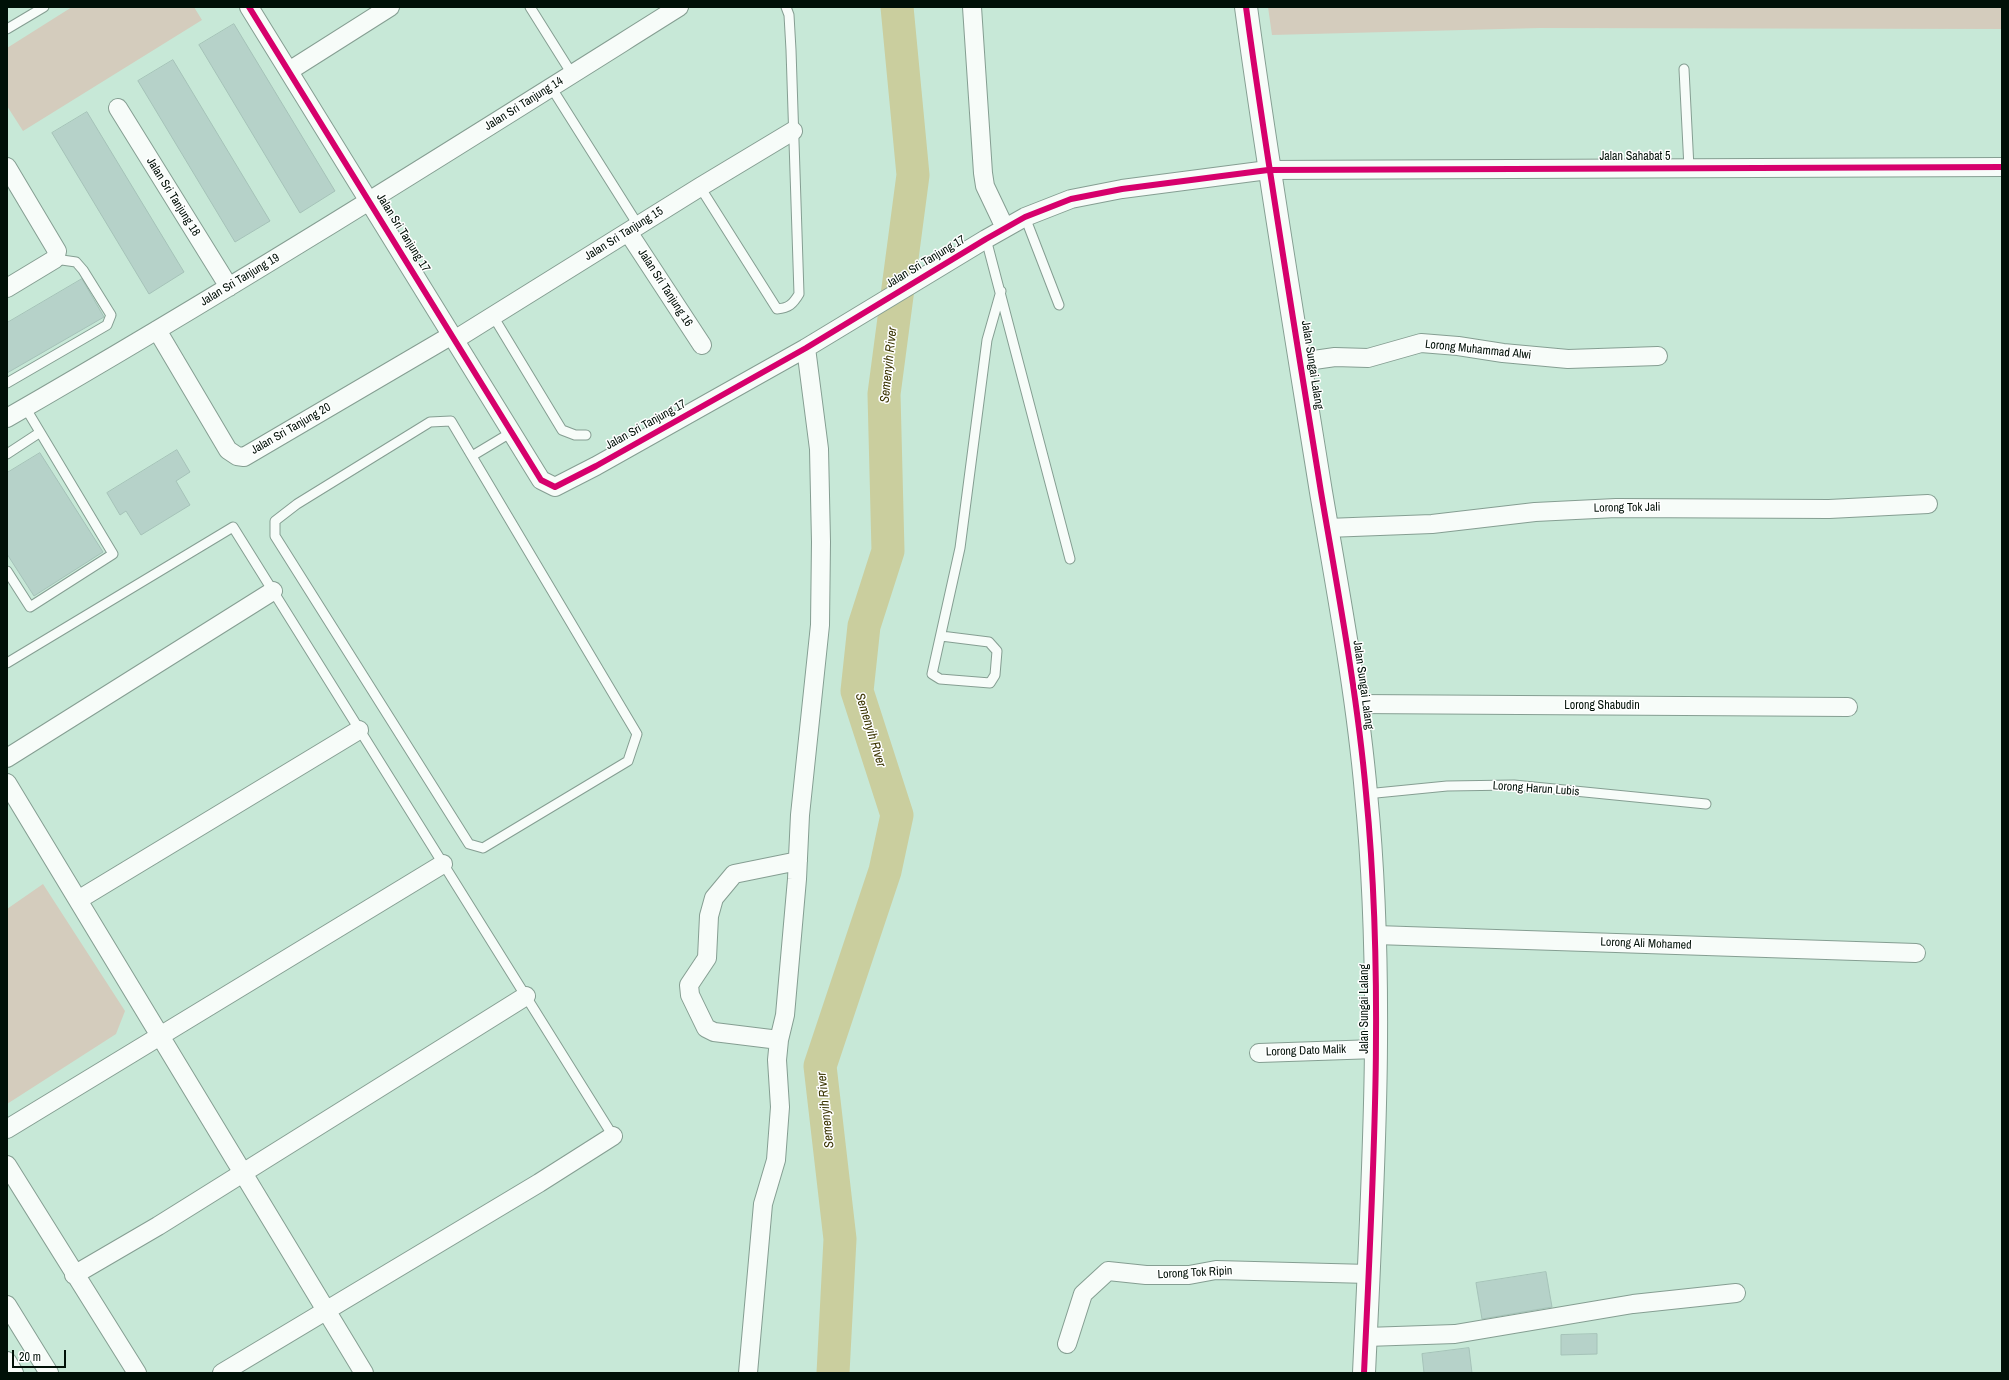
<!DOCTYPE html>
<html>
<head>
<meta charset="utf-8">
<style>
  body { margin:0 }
  #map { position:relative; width:2009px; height:1380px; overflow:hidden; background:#c7e8d7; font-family:"Archivo Narrow",sans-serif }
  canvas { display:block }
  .frame { position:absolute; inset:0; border:8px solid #001007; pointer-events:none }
  .scale { position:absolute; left:12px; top:1350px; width:54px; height:18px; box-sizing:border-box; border:2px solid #001007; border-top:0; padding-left:5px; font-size:12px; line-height:14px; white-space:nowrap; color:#001007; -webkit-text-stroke:3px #fff; paint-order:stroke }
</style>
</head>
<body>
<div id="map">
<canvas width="2009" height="1380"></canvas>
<div class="frame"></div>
<div class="scale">20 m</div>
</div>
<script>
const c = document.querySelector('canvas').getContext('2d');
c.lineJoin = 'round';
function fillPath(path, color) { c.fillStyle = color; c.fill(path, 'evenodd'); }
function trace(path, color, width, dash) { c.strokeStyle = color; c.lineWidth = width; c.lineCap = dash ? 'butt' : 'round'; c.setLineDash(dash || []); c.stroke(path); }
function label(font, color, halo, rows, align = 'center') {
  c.font = font + ' "Archivo Narrow",sans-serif'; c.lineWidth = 3; c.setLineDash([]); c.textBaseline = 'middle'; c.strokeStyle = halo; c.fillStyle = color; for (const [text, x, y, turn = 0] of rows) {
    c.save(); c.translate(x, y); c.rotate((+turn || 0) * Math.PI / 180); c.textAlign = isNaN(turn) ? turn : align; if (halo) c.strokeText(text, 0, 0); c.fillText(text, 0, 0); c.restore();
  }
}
const green = new Path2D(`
  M 72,7 L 194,7 L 202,20 L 23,131 L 7,106 L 7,48 Z
  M 1268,7 L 2002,7 L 2002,29 L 1540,28 L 1272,35 Z
  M 43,884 L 125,1011 L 116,1034 L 7,1104 L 7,909 Z`);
const river = new Path2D(`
  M 833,1373 L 840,1239 L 820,1066 L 885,871 L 897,815 L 857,691 L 864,626 L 888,551 L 884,394 L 913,175 L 897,7`);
const building = new Path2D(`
  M 234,24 L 335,191 L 300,213 L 199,45 Z
  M 173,60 L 270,221 L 235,242 L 138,81 Z
  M 87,112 L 184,272 L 149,294 L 52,133 Z
  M 82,279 L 104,317 L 7,373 L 7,323 Z
  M 177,450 L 190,472 L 176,481 L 190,505 L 141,535 L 126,511 L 120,515 L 107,493 Z
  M 40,453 L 103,552 L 34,596 L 7,554 L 7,473 Z
  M 1546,1272 L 1552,1307 L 1482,1319 L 1476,1283 Z
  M 1597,1334 L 1597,1354 L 1561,1355 L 1561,1335 Z
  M 1469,1348 L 1472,1373 L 1424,1373 L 1422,1354 Z`);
const service = new Path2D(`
  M 530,7 L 572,74
  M 7,29 L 44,7
  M 1684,69 L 1689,168
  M 551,87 L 638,225
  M 700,187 L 777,309 C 789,308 793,304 799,294 L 791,50 L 789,15 L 786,7
  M 1025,217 L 1059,305
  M 986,239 L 1070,559
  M 493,316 L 562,430 L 575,435 L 586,435
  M 7,383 L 107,325 L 111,315 L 83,270 L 76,262 L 55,259
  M 451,421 L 637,734 L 628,761 L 483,848 L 469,844 L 275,536 L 275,521 L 297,504 L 430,422 Z
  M 7,454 L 39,433
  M 472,456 L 512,432
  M 7,571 L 30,607 L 113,554 L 25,407
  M 941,636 L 989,642 L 997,651 L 995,675 L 990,683 L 940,679 L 932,674 L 960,548 L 987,340 L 1001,291
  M 7,663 L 233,527 L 613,1136
  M 1366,794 L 1447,786 L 1514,785 L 1706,804`);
const minor = new Path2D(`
  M 249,7 L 541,480 L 555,487 L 596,466 L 806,348 L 986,239 L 1025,217 L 1071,199 L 1122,189 L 1268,170 L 2002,167
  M 972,7 L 983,173 L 985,186 L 1005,228
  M 289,71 L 390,7
  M 118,108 L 229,287
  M 7,167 L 57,251 L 55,259 L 7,288
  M 628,232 L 702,345
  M 157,330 L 228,450 L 237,456 L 244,457 L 452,335
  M 456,339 L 700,187 L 793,131
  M 1300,362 L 1335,357 L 1368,358 L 1421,343 L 1458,346 L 1503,353 L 1568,359 L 1658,356
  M 7,418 C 235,287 456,147 679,7
  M 1327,528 L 1432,524 L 1535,512 L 1616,508 L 1829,509 L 1928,504
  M 1356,704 L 1848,707
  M 7,758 L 273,591
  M 7,783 L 364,1373
  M 78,900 L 359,730
  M 1376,935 L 1916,953
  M 779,1040 L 714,1032 L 706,1028 L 690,995 L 689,985 L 707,958 L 709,916 L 714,898 L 734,874 L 798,861
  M 1259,1053 L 1376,1049
  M 7,1129 L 443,864
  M 7,1165 L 137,1373
  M 74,1275 L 158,1226 L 526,996
  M 7,1305 L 49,1373
  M 1366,1337 L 1455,1334 L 1633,1304 L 1736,1293
  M 1067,1344 L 1083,1294 L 1108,1271 L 1146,1275 L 1189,1275 L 1216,1270 L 1369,1274
  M 7,1361 L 14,1373
  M 222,1373 L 539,1183 L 613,1136
  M 748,1373 L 763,1204 L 776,1160 L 780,1107 L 777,1060 L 779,1040 L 785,1015 L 797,879 L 800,815 L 820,625 L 821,542 L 819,449 L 806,348`);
const tertiary = new Path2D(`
  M 1246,7 C 1268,169 1295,330 1321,492 C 1338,592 1357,692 1366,793 C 1385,986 1373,1180 1364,1373`);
const cycleway = new Path2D(`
  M 249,7 L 541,480 L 555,487 L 596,466 L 806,348 L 986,239 L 1025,217 L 1071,199 L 1122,189 L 1268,170 L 2002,167
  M 1246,7 C 1268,169 1295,330 1321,492 C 1338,592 1357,692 1366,793 C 1385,986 1373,1180 1364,1373`);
const streetNames = [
  ["Jalan Sri Tanjung 14",524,104,-32],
  ["Jalan Sahabat 5",1635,157],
  ["Jalan Sri Tanjung 18",173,197,58],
  ["Jalan Sri Tanjung 17",403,233,58],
  ["Jalan Sri Tanjung 15",624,234,-32],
  ["Jalan Sri Tanjung 17",926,262,-31],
  ["Jalan Sri Tanjung 19",240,280,-31],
  ["Jalan Sri Tanjung 16",665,288,57],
  ["Lorong Muhammad Alwi",1478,350,6],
  ["Jalan Sungai Lalang",1312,365,81],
  ["Jalan Sri Tanjung 17",646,425,-29],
  ["Jalan Sri Tanjung 20",291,429,-30],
  ["Lorong Tok Jali",1627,508,-1],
  ["Jalan Sungai Lalang",1363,685,82],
  ["Lorong Shabudin",1602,706],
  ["Lorong Harun Lubis",1536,789,4],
  ["Lorong Ali Mohamed",1646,944,2],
  ["Jalan Sungai Lalang",1365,1009,-90],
  ["Lorong Dato Malik",1306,1051,-2],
  ["Lorong Tok Ripin",1195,1273,-3]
];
const waterNames = [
  ["Semenyih River",889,365,-84],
  ["Semenyih River",870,730,73],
  ["Semenyih River",826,1110,-96]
];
fillPath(green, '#d4ccbd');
trace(river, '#cace9e', 33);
fillPath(building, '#b6d2c9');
trace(building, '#a5c2b8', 1);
trace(service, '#859e92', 11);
trace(minor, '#859e92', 20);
trace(tertiary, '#859e92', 24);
trace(service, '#f7fcf9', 9);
trace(minor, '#f7fcf9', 18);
trace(tertiary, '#f7fcf9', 22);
trace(cycleway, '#d6006c', 6);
label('12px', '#001007', '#fff', streetNames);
label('italic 13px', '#3a3400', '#fff', waterNames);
</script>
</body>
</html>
